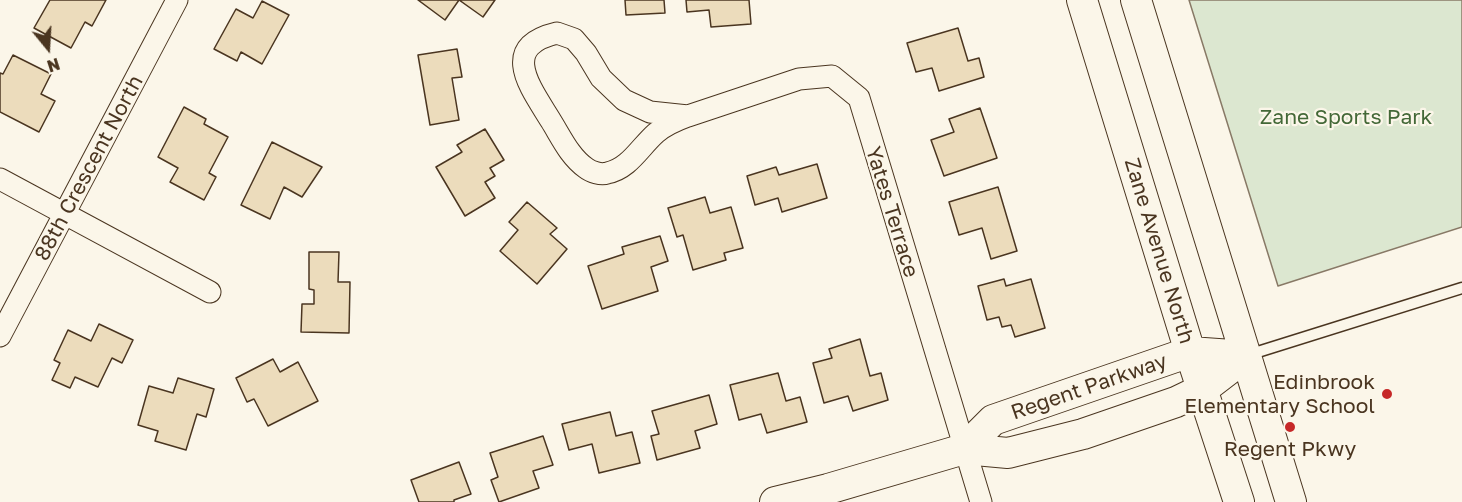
<!DOCTYPE html>
<html>
<head>
<meta charset="utf-8">
<style>
  body { margin:0 }
  #map { position:relative; width:1462px; height:502px; overflow:hidden; background:#fbf6e9; font-family:"Golos Text",sans-serif }
  canvas { display:block }
  .north { position:absolute; left:18px; top:18px; width:60px; height:60px; -webkit-text-stroke:4px #fbf6e9; paint-order:stroke; rotate:162deg; font-size:16px; font-weight:700; line-height:24px; text-align:center; color:#4a3520 }
  .north::after { content:''; display:block; margin:auto; width:21px; height:27px; background:#4a3520; clip-path:polygon(50% 0,100% 100%,50% 72%,0 100%) }
</style>
</head>
<body>
<div id="map">
<canvas width="1462" height="502"></canvas>
<div class="north">N</div>
</div>
<script>
const c = document.querySelector('canvas').getContext('2d');
c.lineJoin = 'round';
function fillPath(path, color) { c.fillStyle = color; c.fill(path, 'evenodd'); }
function trace(path, color, width, dash) { c.strokeStyle = color; c.lineWidth = width; c.lineCap = dash ? 'butt' : 'round'; c.setLineDash(dash || []); c.stroke(path); }
function label(font, color, halo, rows, align = 'center') {
  c.font = font + ' "Golos Text",sans-serif'; c.lineWidth = 4.5; c.setLineDash([]); c.textBaseline = 'middle'; c.strokeStyle = halo; c.fillStyle = color; for (const [text, x, y, turn = 0] of rows) {
    c.save(); c.translate(x, y); c.rotate((+turn || 0) * Math.PI / 180); c.textAlign = isNaN(turn) ? turn : align; if (halo) c.strokeText(text, 0, 0); c.fillText(text, 0, 0); c.restore();
  }
}
const green = new Path2D(`
  M 1189,0 L 1462,0 L 1462,227 L 1278,286 Z`);
const building = new Path2D(`
  M 50,0 L 106,0 L 92,26 L 85,22 L 71,48 L 34,28 Z
  M 418,0 L 495,0 L 483,17 L 459,0 L 445,20 Z
  M 625,0 L 664,0 L 665,13 L 626,15 Z
  M 686,0 L 749,0 L 751,24 L 711,27 L 709,10 L 687,12 Z
  M 262,1 L 289,15 L 262,64 L 241,52 L 237,61 L 214,49 L 236,9 L 253,18 Z
  M 958,28 L 968,61 L 979,58 L 984,77 L 939,91 L 932,68 L 916,72 L 907,43 Z
  M 457,49 L 462,77 L 452,78 L 459,120 L 430,125 L 418,55 Z
  M 13,55 L 51,74 L 41,94 L 55,101 L 39,132 L 0,112 L 0,73 L 3,74 Z
  M 184,107 L 206,119 L 204,124 L 228,137 L 209,173 L 216,177 L 204,200 L 170,182 L 178,168 L 158,157 Z
  M 980,108 L 997,158 L 944,176 L 931,140 L 954,132 L 949,119 Z
  M 485,129 L 504,160 L 490,168 L 495,176 L 485,182 L 495,198 L 465,216 L 436,167 L 462,152 L 457,145 Z
  M 272,142 L 322,167 L 302,197 L 284,187 L 270,219 L 241,205 Z
  M 817,164 L 827,198 L 782,212 L 778,198 L 755,205 L 747,176 L 776,167 L 779,175 Z
  M 998,187 L 1017,251 L 991,259 L 982,228 L 959,235 L 949,202 Z
  M 705,197 L 710,213 L 731,207 L 743,248 L 724,253 L 726,260 L 693,270 L 683,235 L 677,237 L 668,208 Z
  M 527,202 L 557,228 L 550,234 L 567,249 L 537,284 L 500,251 L 518,230 L 509,222 Z
  M 660,236 L 668,261 L 651,267 L 658,291 L 602,309 L 588,266 L 624,254 L 622,247 Z
  M 309,252 L 339,252 L 338,282 L 350,282 L 349,333 L 301,332 L 302,304 L 314,304 L 314,290 L 309,289 Z
  M 1004,279 L 1006,286 L 1031,279 L 1045,328 L 1015,337 L 1011,325 L 1002,327 L 999,317 L 987,320 L 978,286 Z
  M 99,324 L 133,340 L 122,363 L 112,358 L 98,387 L 75,377 L 70,388 L 52,380 L 60,363 L 54,360 L 68,330 L 91,341 Z
  M 860,339 L 870,376 L 881,373 L 888,400 L 853,411 L 848,396 L 824,403 L 813,363 L 832,358 L 829,349 Z
  M 273,359 L 280,372 L 298,362 L 318,401 L 268,426 L 254,399 L 247,402 L 236,378 Z
  M 778,373 L 786,401 L 800,397 L 807,422 L 767,433 L 761,414 L 739,420 L 730,385 Z
  M 178,378 L 214,389 L 206,417 L 197,414 L 186,450 L 155,441 L 158,431 L 138,425 L 149,386 L 173,393 Z
  M 709,395 L 717,424 L 695,431 L 700,448 L 657,460 L 651,436 L 659,434 L 652,411 Z
  M 610,412 L 616,436 L 632,432 L 640,463 L 599,473 L 592,444 L 569,450 L 562,424 Z
  M 543,436 L 553,465 L 533,471 L 539,488 L 499,502 L 491,480 L 498,477 L 490,453 Z
  M 459,462 L 471,494 L 454,500 L 454,502 L 419,502 L 411,480 Z`);
const lane = new Path2D(`
  M 1248,355 L 1462,288`);
const street = new Path2D(`
  M 557,33 L 574,39 L 586,53 L 601,78 L 624,100 L 650,112 L 688,116 C 677,120 665,125 656,133 C 640,147 629,169 607,173 C 601,175 591,172 586,168 C 570,157 561,137 551,121 C 531,88 498,47 557,33 Z
  M 688,116 L 799,79 L 832,76 L 859,98 L 981,502
  M 0,179 L 210,292
  M 0,336 L 177,0`);
const secondary = new Path2D(`
  M 1082,0 L 1190,352 L 1239,502
  M 1136,0 L 1291,502
  M 964,449 L 993,420 L 1190,352 L 1246,356
  M 775,502 L 828,489 L 964,449 L 1008,453 L 1083,434 L 1176,402 L 1203,389 L 1246,356`);
const markers = [
  [1387,394,6,"#c62828"],
  [1290,427,6,"#c62828"]
];
const parkNames = [
  ["Zane Sports Park",1346,117]
];
const streetNames = [
  ["88th Crescent North",89,168,-62],
  ["Yates Terrace",892,212,73],
  ["Zane Avenue North",1159,251,73],
  ["Regent Parkway",1089,387,-19]
];
const poiNames = [
  ["Edinbrook",1375,382],
  ["Elementary School",1375,406],
  ["Regent Pkwy",1290,449,"center"]
];
fillPath(green, '#dce7d0');
trace(green, '#887966', 1.5);
fillPath(building, '#ecdcbc');
trace(building, '#4a3520', 1.5);
trace(lane, '#4a3520', 13);
trace(street, '#4a3520', 23);
trace(secondary, '#4a3520', 32);
trace(lane, '#fbf6e9', 10);
trace(street, '#fbf6e9', 21);
trace(secondary, '#fbf6e9', 30);
for (const [x, y, r, color] of markers) { const dot = new Path2D(); dot.arc(x, y, r, 0, 2 * Math.PI); c.fillStyle = color; c.fill(dot); trace(dot, '#fbf6e9', 2); }
label('21px', '#436837', '#fbf6e9', parkNames);
label('21px', '#4a3520', '#fbf6e9', streetNames);
label('21px', '#4a3520', '#fbf6e9', poiNames, 'right');
</script>
</body>
</html>
